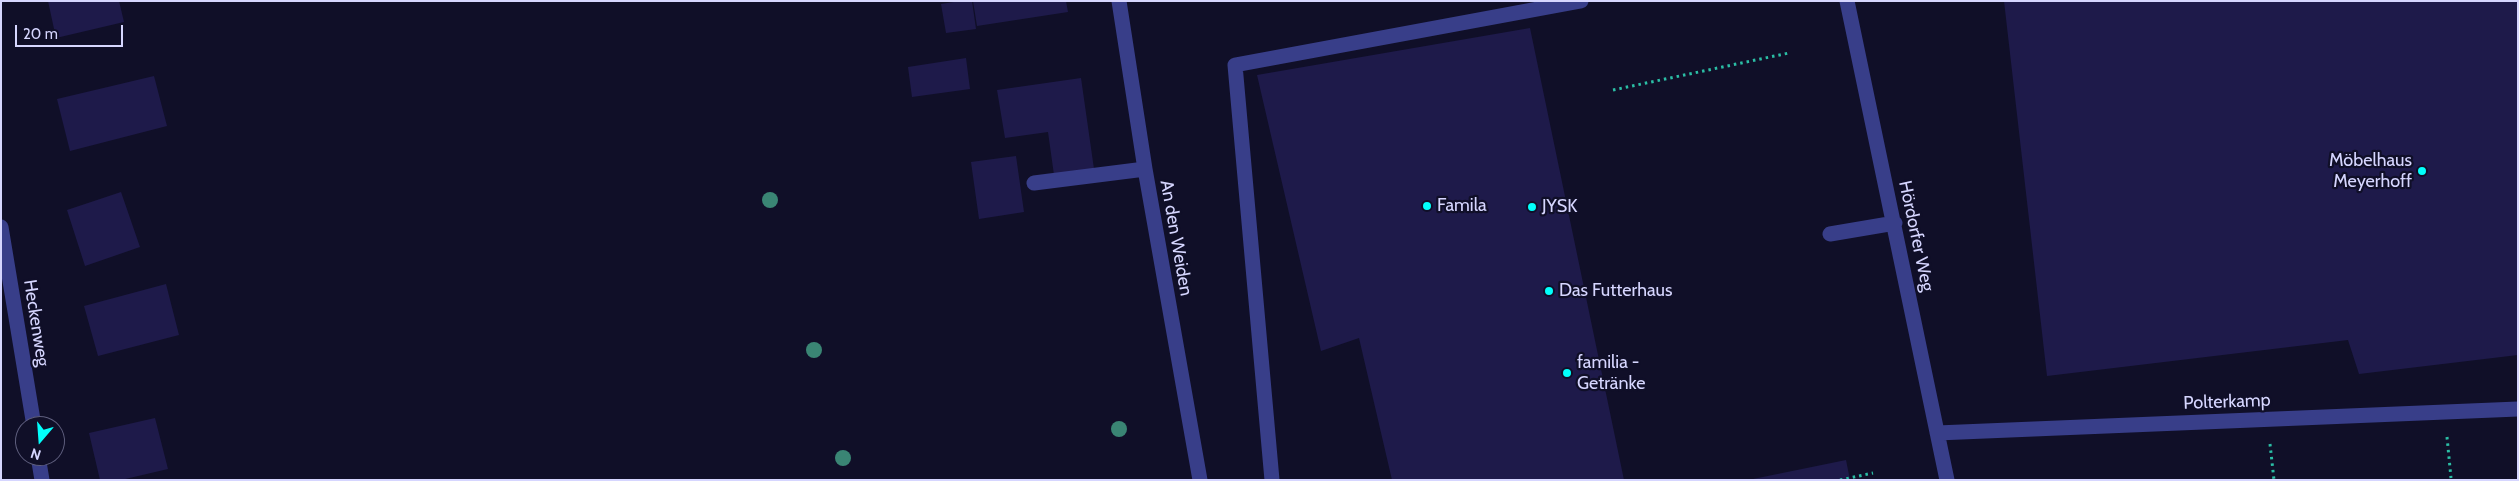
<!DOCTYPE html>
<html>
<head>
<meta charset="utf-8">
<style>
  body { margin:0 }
  #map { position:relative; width:2519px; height:481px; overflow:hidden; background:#100f28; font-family:Cabin,sans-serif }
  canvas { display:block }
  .frame { position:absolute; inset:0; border:2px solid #d6d6ff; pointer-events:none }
  .north { position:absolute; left:15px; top:416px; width:50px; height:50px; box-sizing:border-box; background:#100f28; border:1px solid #5f5f7e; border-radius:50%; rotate:198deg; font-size:14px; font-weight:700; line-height:20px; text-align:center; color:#d6d6ff }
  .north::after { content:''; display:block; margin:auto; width:18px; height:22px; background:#02fffc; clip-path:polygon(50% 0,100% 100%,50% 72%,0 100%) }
  .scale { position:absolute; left:15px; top:25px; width:108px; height:22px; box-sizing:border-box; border:2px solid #d6d6ff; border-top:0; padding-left:6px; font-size:15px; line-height:18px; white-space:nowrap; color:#d6d6ff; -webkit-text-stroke:4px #100f28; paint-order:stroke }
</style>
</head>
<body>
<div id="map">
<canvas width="2519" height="481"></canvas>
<div class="frame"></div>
<div class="north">N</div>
<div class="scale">20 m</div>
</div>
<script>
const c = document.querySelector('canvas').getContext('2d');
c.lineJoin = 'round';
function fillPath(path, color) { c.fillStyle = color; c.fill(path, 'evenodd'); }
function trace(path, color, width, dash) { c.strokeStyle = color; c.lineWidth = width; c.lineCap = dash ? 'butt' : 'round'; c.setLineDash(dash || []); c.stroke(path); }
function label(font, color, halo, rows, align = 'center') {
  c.font = font + ' Cabin,sans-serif'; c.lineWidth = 4.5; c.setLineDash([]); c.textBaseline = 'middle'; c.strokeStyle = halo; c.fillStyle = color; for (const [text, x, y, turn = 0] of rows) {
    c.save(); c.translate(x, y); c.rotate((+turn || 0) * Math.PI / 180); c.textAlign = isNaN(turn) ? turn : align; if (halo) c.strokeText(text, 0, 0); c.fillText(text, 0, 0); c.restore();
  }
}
const building = new Path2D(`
  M 48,1 L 119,1 L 124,22 L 56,38 Z
  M 960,1 L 972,1 L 976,29 L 946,33 L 941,4 Z
  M 973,1 L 1066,1 L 1068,12 L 977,26 Z
  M 2004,1 L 2518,1 L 2518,355 L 2359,374 L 2348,340 L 2047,376 Z
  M 1530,28 L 1624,480 L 1392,480 L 1359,338 L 1321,351 L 1257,75 Z
  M 966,58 L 970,89 L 912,97 L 908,67 Z
  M 154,76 L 167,126 L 70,151 L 57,99 Z
  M 1081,78 L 1094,169 L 1054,175 L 1048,132 L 1005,138 L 997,90 Z
  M 1016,156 L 1024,212 L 979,219 L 971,162 Z
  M 121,192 L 140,247 L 85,266 L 67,210 Z
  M 166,284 L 179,335 L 98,356 L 84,306 Z
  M 155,418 L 168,469 L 121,480 L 100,480 L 89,433 Z
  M 1846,460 L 1850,480 L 1753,480 L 1753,479 Z`);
const path = new Path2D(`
  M 1613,90 L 1789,53
  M 2447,437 L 2451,478
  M 2270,444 L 2274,480
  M 1840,480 L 1873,473`);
const minor = new Path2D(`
  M 1119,1 L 1145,169 L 1200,480
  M 1847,1 L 1947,480
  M 1034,183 L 1145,169
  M 1,227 L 34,426
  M 1830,234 L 1895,223
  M 1937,433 L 2518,409
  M 38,456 L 42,480
  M 1272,480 L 1235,65 L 1581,1`);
const trees = [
  [770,200],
  [814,350],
  [1119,429],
  [843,458]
];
const markers = [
  [2422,171,5,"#02fffc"],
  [1427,206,5,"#02fffc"],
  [1532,207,5,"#02fffc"],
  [1549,291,5,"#02fffc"],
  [1567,373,5,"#02fffc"]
];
const poiNames = [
  ["Möbelhaus",2412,161,"right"],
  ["Meyerhoff",2412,182,"right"],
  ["Famila",1437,206],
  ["JYSK",1542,207],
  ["Das Futterhaus",1559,291],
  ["familia -",1577,363],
  ["Getränke",1577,384]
];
const streetNames = [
  ["Hördorfer Weg",1916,236,78],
  ["An den Weiden",1176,238,80],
  ["Heckenweg",36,323,81],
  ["Polterkamp",2227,402,-2]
];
fillPath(building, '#1e1a4a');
trace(path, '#2bbea5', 3, [2.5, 4]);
trace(minor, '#383e89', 15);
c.fillStyle = '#3a8574';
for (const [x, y] of trees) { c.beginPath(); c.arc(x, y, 8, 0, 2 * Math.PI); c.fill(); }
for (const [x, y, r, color] of markers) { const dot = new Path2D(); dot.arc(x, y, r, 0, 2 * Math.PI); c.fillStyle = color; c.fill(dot); trace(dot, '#100f28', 2); }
label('18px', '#d6d6ff', '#100f28', poiNames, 'left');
label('18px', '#d6d6ff', '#100f28', streetNames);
</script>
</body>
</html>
